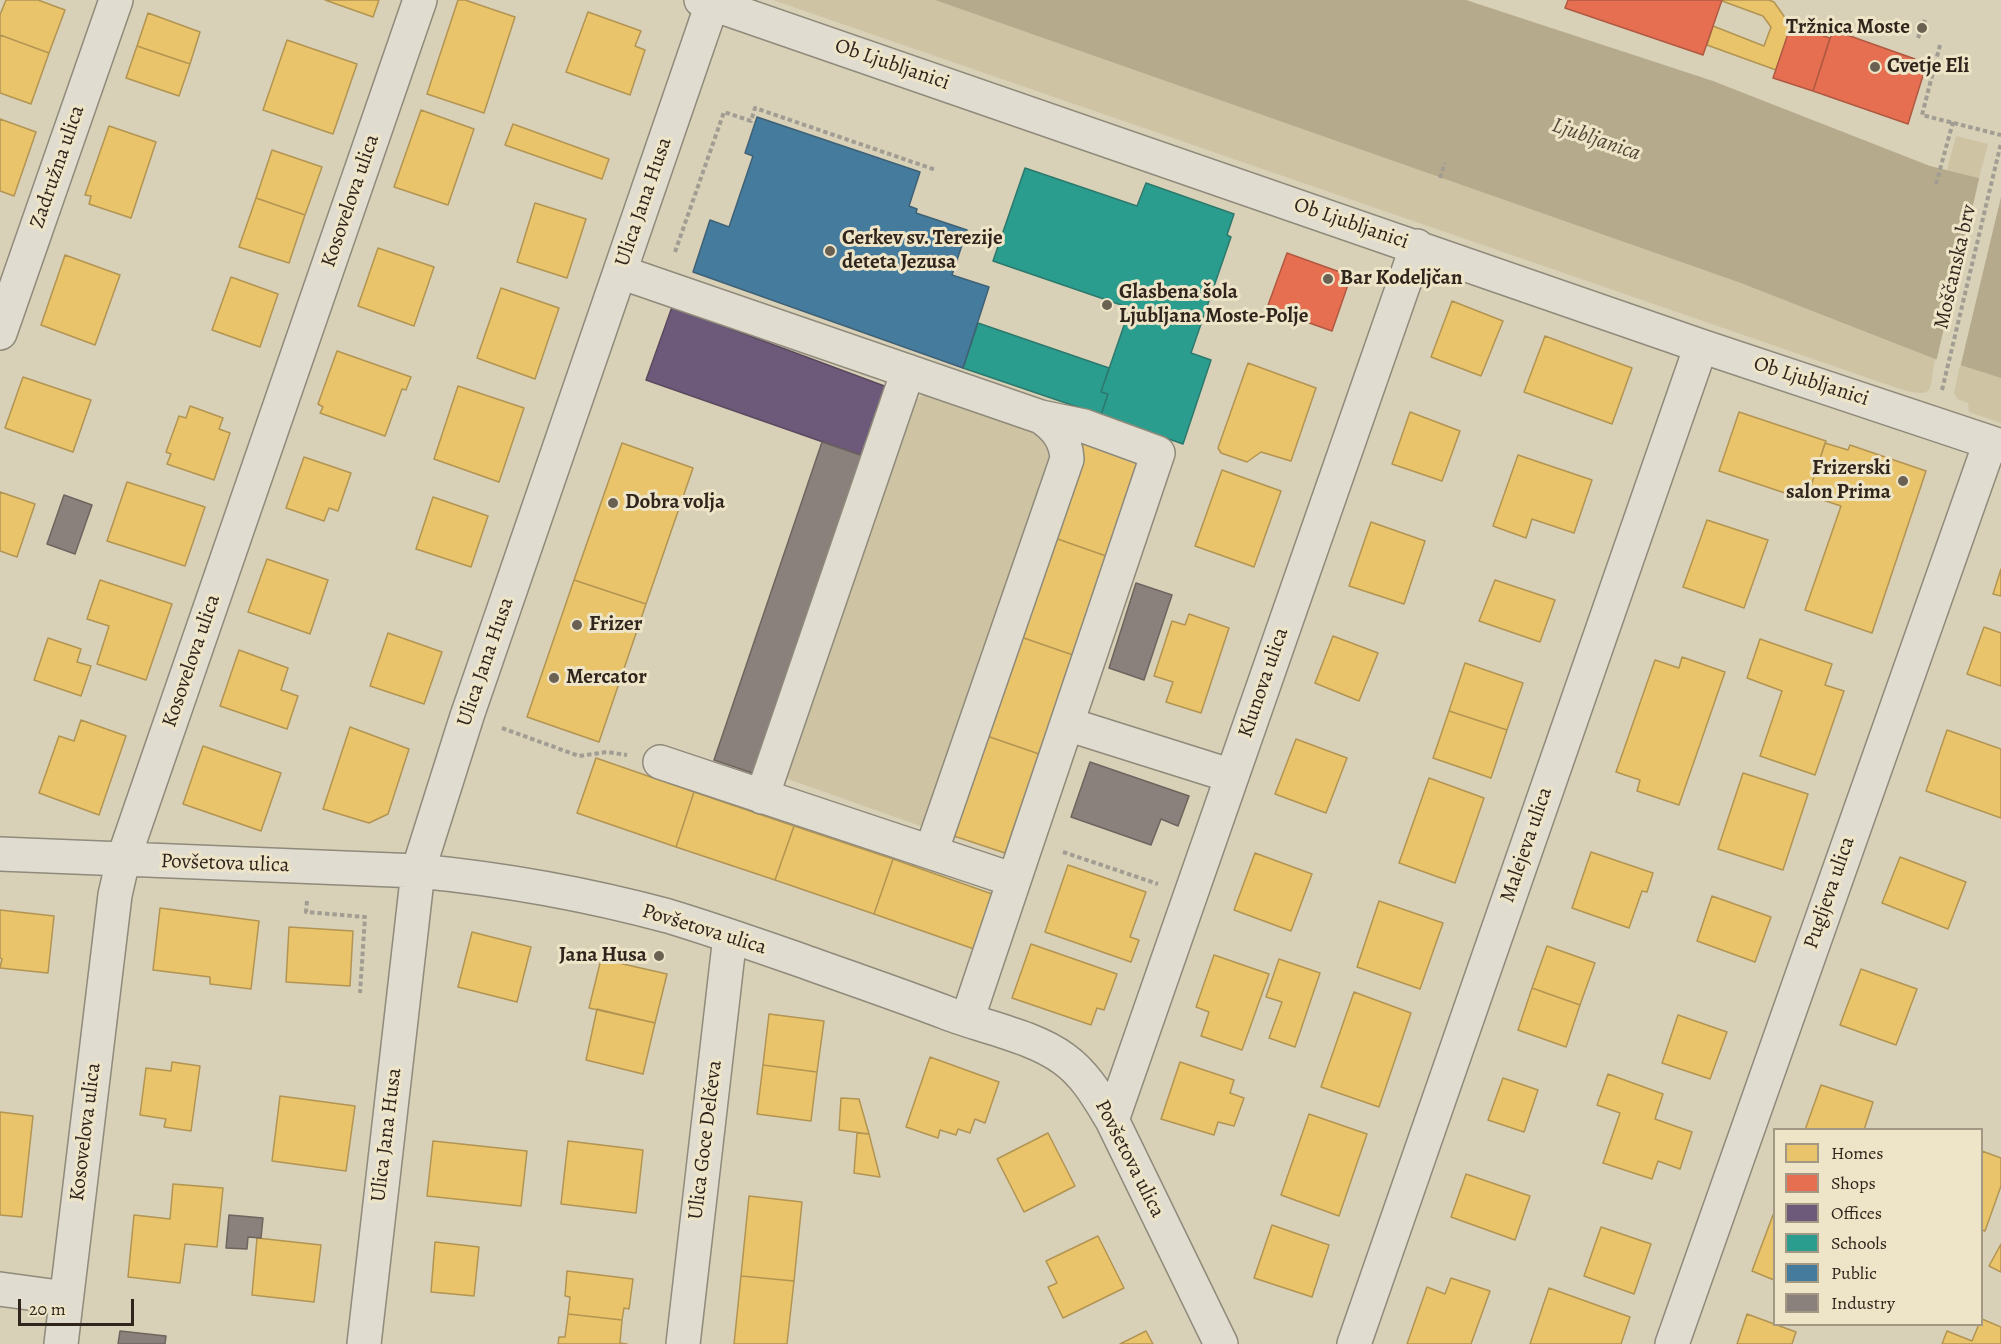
<!DOCTYPE html>
<html>
<head>
<meta charset="utf-8">
<style>
  body { margin:0 }
  #map { position:relative; width:2001px; height:1344px; overflow:hidden; background:#d8d0b7; font-family:Alegreya,serif }
  canvas { display:block }
  .legend { position:absolute; left:1773px; top:1128px; width:210px; height:198px; box-sizing:border-box; background:#eee5c8; border:2px solid #a29883; margin:0; padding:8px 10px; list-style:none; font-size:18px; color:#30251c }
  .legend li { display:flex; align-items:center; gap:12px; height:30px }
  .legend b { width:30px; border:2px solid #a29883 }
  .scale { position:absolute; left:18px; top:1299px; width:116px; height:27px; box-sizing:border-box; border:3px solid #30251c; border-top:0; padding-left:8px; font-size:18px; line-height:21px; white-space:nowrap; color:#30251c; -webkit-text-stroke:4px #eee5c8; paint-order:stroke }
</style>
</head>
<body>
<div id="map">
<canvas width="2001" height="1344"></canvas>
<ul class="legend">
<li><b style="height:16px;background:#e9c46a"></b>Homes</li>
<li><b style="height:16px;background:#e76f51"></b>Shops</li>
<li><b style="height:16px;background:#6d597a"></b>Offices</li>
<li><b style="height:16px;background:#2a9d8f"></b>Schools</li>
<li><b style="height:16px;background:#457b9d"></b>Public</li>
<li><b style="height:16px;background:#8a817c"></b>Industry</li>
</ul>
<div class="scale">20 m</div>
</div>
<script>
const c = document.querySelector('canvas').getContext('2d');
c.lineJoin = 'round';
function fillPath(path, color) { c.fillStyle = color; c.fill(path, 'evenodd'); }
function trace(path, color, width, dash) { c.strokeStyle = color; c.lineWidth = width; c.lineCap = dash ? 'butt' : 'round'; c.setLineDash(dash || []); c.stroke(path); }
function label(font, color, halo, rows, align = 'center') {
  c.font = font + ' Alegreya,serif'; c.lineWidth = 6; c.setLineDash([]); c.textBaseline = 'middle'; c.strokeStyle = halo; c.fillStyle = color; for (const [text, x, y, turn = 0] of rows) {
    c.save(); c.translate(x, y); c.rotate((+turn || 0) * Math.PI / 180); c.textAlign = isNaN(turn) ? turn : align; if (halo) c.strokeText(text, 0, 0); c.fillText(text, 0, 0); c.restore();
  }
}
const green = new Path2D(`
  M 773,0 L 935,0 L 1738,282 L 1935,359 C 1929,391 1936,399 1900,389 Z
  M 1956,136 L 1988,144 L 1979,178 L 1947,170 Z
  M 1960,365 L 2001,378 L 2001,423 L 1969,412 L 1968,403 L 1957,399 L 1954,393 Z
  M 926,393 L 1033,427 L 1055,453 L 929,829 L 785,778 L 911,403 Z`);
const water = new Path2D(`
  M 935,0 L 1466,0 L 1713,81 L 1930,166 L 1979,178 L 2001,186 L 2001,378 L 1960,365 L 1935,359 L 1738,282 Z`);
const pier = new Path2D(`
  M 1980,175 L 2001,183 L 2001,197 L 1960,368 L 1936,362 Z`);
const homes = new Path2D(`
  M 6,0 L 38,0 L 65,10 L 49,53 L 0,35 L 0,15 Z
  M 325,0 L 379,0 L 373,17 Z
  M 458,0 L 465,0 L 515,17 L 484,113 L 427,94 Z
  M 1722,0 L 1769,0 L 1774,2 L 1791,26 L 1776,70 L 1707,45 L 1713,26 L 1764,46 L 1771,27 L 1763,16 L 1722,1 Z
  M 588,12 L 641,31 L 635,46 L 645,50 L 630,95 L 566,72 Z
  M 148,13 L 200,32 L 190,64 L 137,46 Z
  M 0,35 L 49,53 L 31,104 L 0,93 Z
  M 287,40 L 357,64 L 333,134 L 263,110 Z
  M 137,46 L 190,64 L 179,96 L 126,78 Z
  M 421,110 L 474,129 L 448,205 L 394,187 Z
  M 0,119 L 36,132 L 14,196 L 0,191 Z
  M 513,124 L 609,159 L 602,179 L 505,145 Z
  M 109,126 L 156,142 L 131,218 L 89,204 L 91,196 L 85,195 Z
  M 272,150 L 322,167 L 305,215 L 256,198 Z
  M 256,198 L 305,215 L 289,263 L 239,247 Z
  M 535,203 L 586,219 L 567,278 L 517,262 Z
  M 378,248 L 434,267 L 414,326 L 358,306 Z
  M 65,255 L 120,275 L 95,345 L 41,325 Z
  M 231,277 L 278,294 L 260,347 L 212,330 Z
  M 501,288 L 559,308 L 535,379 L 477,358 Z
  M 1452,301 L 1503,321 L 1481,376 L 1431,357 Z
  M 1545,336 L 1632,368 L 1612,424 L 1524,392 Z
  M 337,351 L 411,377 L 406,390 L 402,389 L 385,436 L 320,413 L 323,407 L 318,404 Z
  M 1248,363 L 1316,388 L 1291,461 L 1261,452 L 1247,462 L 1221,453 L 1218,448 Z
  M 23,377 L 91,400 L 73,452 L 5,428 Z
  M 458,386 L 524,408 L 499,482 L 434,459 Z
  M 190,406 L 223,418 L 219,429 L 230,433 L 214,480 L 167,464 L 171,454 L 166,452 L 179,416 L 186,418 Z
  M 1410,412 L 1460,431 L 1442,481 L 1392,464 Z
  M 1739,412 L 1826,441 L 1806,500 L 1719,471 Z
  M 1085,438 L 1139,457 L 1106,556 L 1052,537 Z
  M 622,443 L 693,468 L 646,604 L 574,580 Z
  M 1825,443 L 1848,450 L 1850,445 L 1926,471 L 1872,633 L 1805,610 L 1841,506 L 1808,495 Z
  M 1518,455 L 1592,480 L 1574,533 L 1532,519 L 1526,538 L 1493,526 Z
  M 304,457 L 351,473 L 338,511 L 329,508 L 324,521 L 286,508 Z
  M 1222,470 L 1281,491 L 1254,567 L 1195,546 Z
  M 127,482 L 205,507 L 185,566 L 107,541 Z
  M 0,492 L 35,504 L 17,557 L 0,551 Z
  M 433,497 L 488,516 L 471,567 L 416,549 Z
  M 1707,520 L 1768,540 L 1744,608 L 1683,587 Z
  M 1371,522 L 1425,541 L 1404,604 L 1349,586 Z
  M 1052,537 L 1106,556 L 1073,655 L 1018,636 Z
  M 267,559 L 328,580 L 310,634 L 248,612 Z
  M 2001,569 L 2001,596 L 1993,594 Z
  M 100,580 L 172,604 L 146,680 L 97,664 L 109,626 L 87,619 Z
  M 574,580 L 646,604 L 599,742 L 527,717 Z
  M 1495,580 L 1555,600 L 1540,642 L 1479,621 Z
  M 1189,614 L 1229,628 L 1201,713 L 1166,702 L 1173,682 L 1154,676 L 1172,621 L 1185,625 Z
  M 1984,627 L 2001,633 L 2001,686 L 1967,674 Z
  M 388,633 L 442,652 L 424,704 L 370,686 Z
  M 1018,636 L 1073,655 L 1039,754 L 984,735 Z
  M 1333,636 L 1378,653 L 1359,701 L 1315,683 Z
  M 48,638 L 81,649 L 77,662 L 91,666 L 81,696 L 34,680 Z
  M 1760,639 L 1832,664 L 1825,685 L 1844,691 L 1815,775 L 1760,756 L 1782,691 L 1747,678 Z
  M 239,650 L 288,668 L 281,690 L 298,696 L 287,729 L 220,706 Z
  M 1682,657 L 1725,672 L 1679,805 L 1637,791 L 1640,780 L 1616,772 L 1655,660 L 1679,668 Z
  M 1465,663 L 1523,683 L 1507,730 L 1449,711 Z
  M 1449,711 L 1507,730 L 1491,778 L 1433,758 Z
  M 81,720 L 126,736 L 99,815 L 39,793 L 59,736 L 74,741 Z
  M 350,727 L 409,749 L 388,814 L 369,823 L 323,809 Z
  M 1947,730 L 2001,749 L 2001,818 L 1926,791 Z
  M 984,735 L 1039,754 L 1005,853 L 951,835 Z
  M 1296,739 L 1347,758 L 1326,813 L 1275,794 Z
  M 203,746 L 281,773 L 261,831 L 183,804 Z
  M 596,758 L 694,792 L 676,847 L 577,813 Z
  M 1743,773 L 1808,794 L 1783,870 L 1718,849 Z
  M 1429,778 L 1484,798 L 1455,883 L 1399,863 Z
  M 694,792 L 794,826 L 775,880 L 676,847 Z
  M 794,826 L 893,859 L 874,914 L 775,880 Z
  M 1591,852 L 1653,873 L 1647,892 L 1642,891 L 1629,928 L 1572,908 Z
  M 1255,853 L 1312,874 L 1291,931 L 1234,910 Z
  M 1900,857 L 1966,882 L 1948,929 L 1882,903 Z
  M 893,859 L 992,894 L 974,949 L 874,914 Z
  M 1068,865 L 1146,892 L 1130,937 L 1139,940 L 1131,962 L 1045,932 Z
  M 1712,896 L 1771,917 L 1755,962 L 1697,941 Z
  M 1379,901 L 1443,923 L 1420,989 L 1357,967 Z
  M 160,908 L 259,921 L 251,989 L 210,984 L 210,977 L 153,970 Z
  M 0,910 L 54,916 L 48,973 L 0,968 L 2,959 L 0,958 Z
  M 289,927 L 353,931 L 350,986 L 286,982 Z
  M 472,932 L 531,947 L 517,1002 L 458,987 Z
  M 1031,944 L 1117,974 L 1104,1010 L 1097,1008 L 1091,1025 L 1012,998 Z
  M 1547,946 L 1595,963 L 1580,1005 L 1532,988 Z
  M 1214,955 L 1269,974 L 1242,1050 L 1201,1036 L 1209,1012 L 1196,1007 Z
  M 601,959 L 667,974 L 655,1023 L 589,1008 Z
  M 1279,959 L 1320,973 L 1295,1047 L 1269,1038 L 1282,1002 L 1266,997 Z
  M 1861,969 L 1917,989 L 1896,1045 L 1840,1025 Z
  M 1532,988 L 1580,1005 L 1566,1047 L 1518,1030 Z
  M 1354,992 L 1411,1013 L 1379,1107 L 1321,1087 Z
  M 597,1009 L 655,1023 L 643,1074 L 586,1060 Z
  M 769,1014 L 824,1021 L 817,1072 L 763,1065 Z
  M 1678,1015 L 1727,1032 L 1710,1079 L 1662,1063 Z
  M 930,1057 L 999,1082 L 985,1123 L 975,1119 L 970,1133 L 958,1129 L 956,1135 L 940,1130 L 938,1138 L 906,1127 Z
  M 172,1062 L 200,1066 L 191,1131 L 164,1127 L 166,1119 L 140,1115 L 146,1068 L 171,1071 Z
  M 1180,1062 L 1234,1080 L 1230,1093 L 1244,1098 L 1234,1126 L 1218,1122 L 1214,1135 L 1161,1119 Z
  M 763,1065 L 817,1072 L 811,1121 L 757,1114 Z
  M 1608,1074 L 1663,1094 L 1655,1119 L 1692,1132 L 1680,1169 L 1658,1161 L 1652,1179 L 1603,1163 L 1620,1113 L 1597,1105 Z
  M 1503,1078 L 1538,1090 L 1524,1132 L 1488,1120 Z
  M 1821,1085 L 1873,1102 L 1864,1130 L 1805,1130 Z
  M 280,1096 L 355,1106 L 346,1171 L 272,1161 Z
  M 841,1098 L 859,1099 L 869,1134 L 839,1130 Z
  M 0,1112 L 33,1116 L 22,1217 L 0,1215 Z
  M 1309,1114 L 1367,1134 L 1339,1216 L 1281,1195 Z
  M 857,1133 L 869,1134 L 880,1177 L 854,1173 Z
  M 1048,1133 L 1075,1186 L 1024,1212 L 997,1159 Z
  M 433,1141 L 527,1151 L 521,1206 L 427,1196 Z
  M 568,1141 L 643,1150 L 636,1213 L 561,1204 Z
  M 1982,1151 L 2001,1158 L 2001,1186 L 1985,1231 L 1982,1230 Z
  M 1466,1174 L 1530,1196 L 1515,1240 L 1451,1217 Z
  M 173,1184 L 223,1188 L 217,1247 L 185,1244 L 180,1283 L 128,1277 L 134,1215 L 170,1219 Z
  M 749,1196 L 802,1202 L 794,1281 L 741,1276 Z
  M 1773,1215 L 1774,1216 L 1774,1280 L 1752,1271 Z
  M 1272,1225 L 1329,1245 L 1312,1297 L 1254,1278 Z
  M 1601,1227 L 1651,1244 L 1634,1294 L 1584,1276 Z
  M 1098,1236 L 1124,1288 L 1063,1318 L 1048,1287 L 1057,1283 L 1046,1261 Z
  M 257,1238 L 321,1245 L 314,1302 L 252,1295 Z
  M 435,1242 L 479,1247 L 474,1296 L 431,1292 Z
  M 2001,1244 L 2001,1272 L 1989,1266 Z
  M 567,1271 L 633,1279 L 629,1309 L 624,1308 L 622,1320 L 568,1314 L 570,1297 L 565,1296 Z
  M 741,1276 L 794,1281 L 787,1344 L 734,1344 Z
  M 1451,1278 L 1490,1291 L 1471,1344 L 1407,1344 L 1427,1287 L 1445,1294 Z
  M 1549,1288 L 1630,1317 L 1621,1344 L 1530,1344 Z
  M 568,1314 L 622,1320 L 620,1343 L 627,1344 L 558,1344 L 559,1337 L 565,1337 Z
  M 1747,1314 L 1796,1332 L 1792,1344 L 1737,1344 Z
  M 1982,1319 L 2001,1327 L 2001,1344 L 1942,1344 L 1947,1331 L 1972,1341 L 1979,1324 L 1982,1324 Z
  M 1146,1331 L 1153,1344 L 1120,1344 Z`);
const shops = new Path2D(`
  M 1568,0 L 1722,0 L 1703,55 L 1565,8 Z
  M 1791,25 L 1830,38 L 1813,91 L 1773,78 Z
  M 1833,30 L 1915,59 L 1913,65 L 1925,69 L 1908,124 L 1813,91 Z
  M 1287,253 L 1351,276 L 1332,331 L 1267,308 Z`);
const offices = new Path2D(`
  M 672,307 L 887,387 L 863,456 L 646,380 Z`);
const schools = new Path2D(`
  M 1025,168 L 1137,206 L 1146,183 L 1234,214 L 1227,235 L 1231,237 L 1191,353 L 1211,360 L 1183,444 L 1101,415 L 1108,394 L 1101,392 L 1130,308 L 993,261 Z
  M 978,323 L 1109,368 L 1101,392 L 1108,394 L 1101,415 L 963,368 Z`);
const public = new Path2D(`
  M 757,117 L 920,172 L 909,206 L 917,209 L 916,213 L 967,230 L 952,275 L 989,287 L 963,368 L 693,272 L 710,220 L 729,227 L 753,156 L 745,153 Z`);
const industry = new Path2D(`
  M 822,442 L 863,456 L 755,774 L 714,760 Z
  M 64,495 L 92,505 L 75,554 L 47,544 Z
  M 1136,583 L 1172,595 L 1144,680 L 1109,668 Z
  M 1090,762 L 1189,796 L 1178,826 L 1161,819 L 1151,845 L 1071,817 Z
  M 229,1215 L 263,1218 L 261,1238 L 248,1237 L 247,1249 L 226,1248 Z
  M 120,1331 L 166,1336 L 165,1344 L 118,1344 Z`);
const path = new Path2D(`
  M 1918,38 L 1925,20
  M 1940,45 L 1922,115 L 2001,135
  M 1440,178 L 1445,163
  M 1936,184 L 1953,122
  M 675,252 L 724,112 L 751,121 L 755,108 L 936,170
  M 1942,390 L 2001,143
  M 502,728 L 579,756 L 607,752 L 627,755
  M 1063,852 L 1158,884
  M 307,901 L 306,912 L 365,917 L 360,993`);
const minor = new Path2D(`
  M 701,0 L 1701,346 L 2001,446
  M 620,272 L 1041,417 C 1057,428 1066,440 1067,459 L 931,852
  M 0,333 L 116,0
  M 1067,724 L 1232,776
  M 660,762 L 1014,880
  M 762,797 L 908,371
  M 0,854 L 418,871 C 502,879 586,894 668,916 C 711,929 754,944 797,959 C 847,977 897,994 947,1013 C 983,1027 1033,1036 1064,1059 C 1086,1075 1098,1097 1112,1120 L 1221,1344
  M 967,1020 L 1158,453 L 1084,426 L 1041,417
  M 1112,1120 L 1417,246
  M 0,1289 L 66,1298
  M 61,1344 L 115,895 L 123,860 L 420,0
  M 364,1344 L 418,871 L 467,716 L 712,4
  M 683,1344 L 730,936
  M 1354,1344 L 1701,346
  M 1672,1344 L 1990,443`);
const markers = [
  [1922,28,6,"#6b6152"],
  [1875,67,6,"#6b6152"],
  [830,251,6,"#6b6152"],
  [1328,279,6,"#6b6152"],
  [1107,305,6,"#6b6152"],
  [1903,481,6,"#6b6152"],
  [613,503,6,"#6b6152"],
  [577,625,6,"#6b6152"],
  [554,678,6,"#6b6152"],
  [659,956,6,"#6b6152"]
];
const poiNames = [
  ["Tržnica Moste",1910,28,"right"],
  ["Cvetje Eli",1887,67],
  ["Cerkev sv. Terezije",842,239],
  ["deteta Jezusa",842,263],
  ["Bar Kodeljčan",1340,279],
  ["Glasbena šola",1119,293],
  ["Ljubljana Moste-Polje",1119,317],
  ["Frizerski",1891,469,"right"],
  ["salon Prima",1891,493,"right"],
  ["Dobra volja",625,503],
  ["Frizer",589,625],
  ["Mercator",566,678],
  ["Jana Husa",647,956,"right"]
];
const streetNames = [
  ["Ob Ljubljanici",892,65,19],
  ["Zadružna ulica",58,167,-71],
  ["Kosovelova ulica",351,201,-71],
  ["Ulica Jana Husa",644,202,-71],
  ["Ob Ljubljanici",1351,224,19],
  ["Moščanska brv",1956,267,-77],
  ["Ob Ljubljanici",1811,382,18],
  ["Kosovelova ulica",192,661,-71],
  ["Ulica Jana Husa",486,662,-71],
  ["Klunova ulica",1264,683,-71],
  ["Malejeva ulica",1527,845,-71],
  ["Povšetova ulica",225,864,2],
  ["Pugljeva ulica",1830,893,-71],
  ["Povšetova ulica",704,930,17],
  ["Kosovelova ulica",86,1132,-83],
  ["Ulica Jana Husa",387,1135,-83],
  ["Ulica Goce Delčeva",706,1140,-83],
  ["Povšetova ulica",1129,1159,63]
];
const waterNames = [
  ["Ljubljanica",1596,140,19]
];
fillPath(green, '#cec3a3');
fillPath(water, '#b6aa8c');
fillPath(pier, '#d8d0b7');
fillPath(homes, '#e9c46a');
trace(homes, '#b29453', 1.5);
fillPath(shops, '#e76f51');
trace(shops, '#b05941', 1.5);
fillPath(offices, '#6d597a');
trace(offices, '#5b495e', 1.5);
fillPath(schools, '#2a9d8f');
trace(schools, '#2c796c', 1.5);
fillPath(public, '#457b9d');
trace(public, '#3f6176', 1.5);
fillPath(industry, '#8a817c');
trace(industry, '#6f655f', 1.5);
trace(minor, '#8f8a7a', 36);
trace(path, '#a29d93', 4, [4.5, 3]);
trace(minor, '#e0dcd0', 33);
for (const [x, y, r, color] of markers) { const dot = new Path2D(); dot.arc(x, y, r, 0, 2 * Math.PI); c.fillStyle = color; c.fill(dot); trace(dot, '#eee5c8', 2); }
label('bold 21px', '#30251c', '#eee5c8', poiNames, 'left');
label('21px', '#30251c', '#eee5c8', streetNames);
label('italic 22px', '#544838', '#eee5c8', waterNames);
</script>
</body>
</html>
